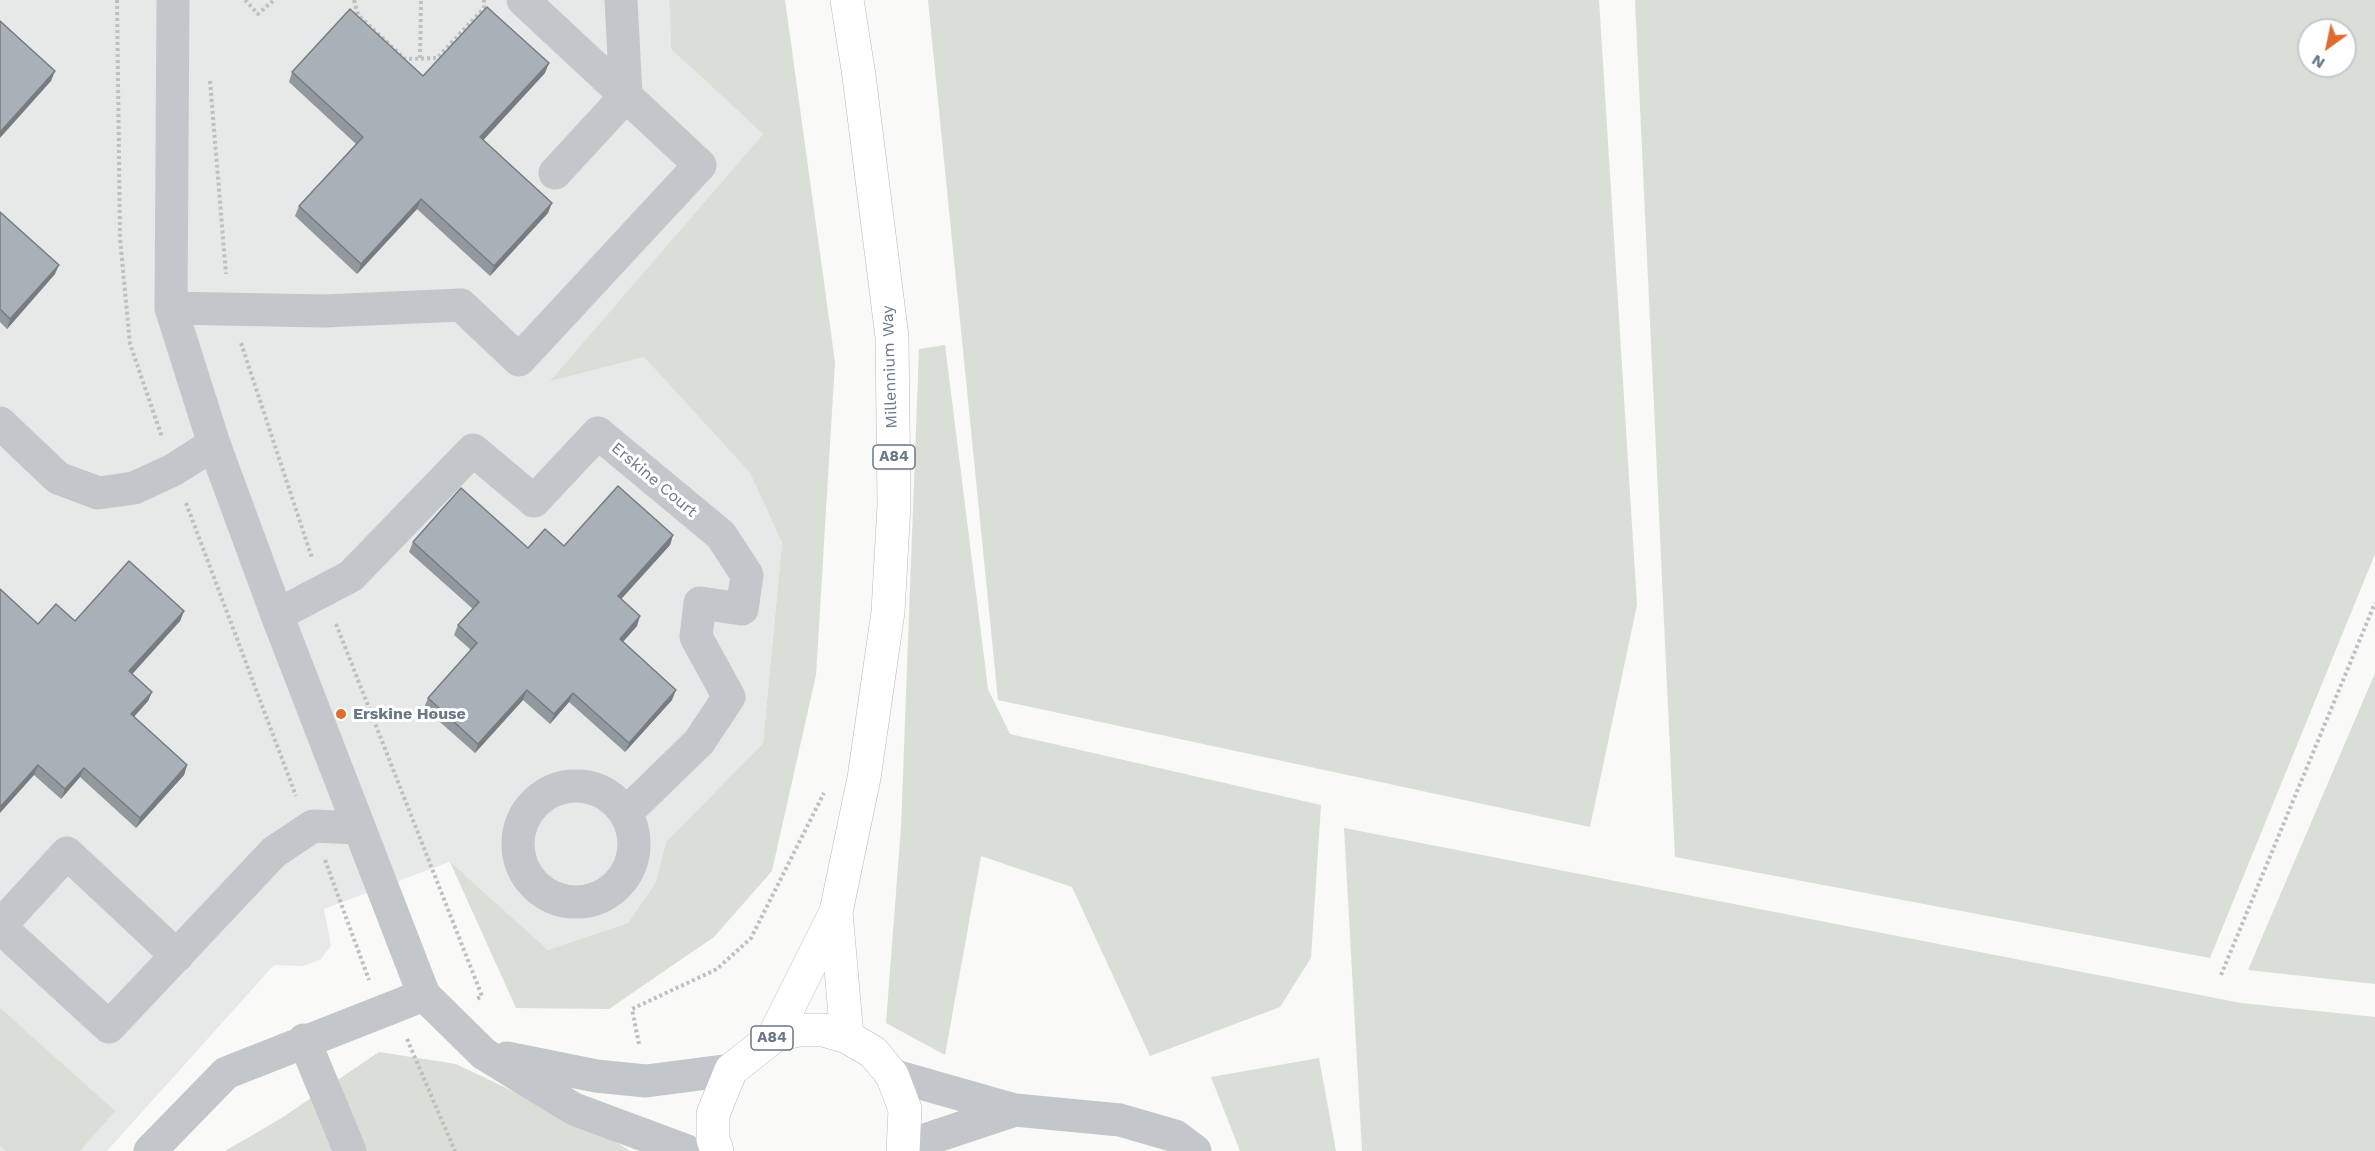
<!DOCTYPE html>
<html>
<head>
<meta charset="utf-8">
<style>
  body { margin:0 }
  #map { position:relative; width:2375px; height:1151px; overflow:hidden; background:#f9f9f7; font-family:"Work Sans",sans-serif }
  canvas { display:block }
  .north { position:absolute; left:2297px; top:18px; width:60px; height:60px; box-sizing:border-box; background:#fff; border:2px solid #c3c9cf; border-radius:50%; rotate:213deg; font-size:16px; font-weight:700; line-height:24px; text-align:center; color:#697787 }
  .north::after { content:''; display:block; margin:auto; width:21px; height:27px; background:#df6b31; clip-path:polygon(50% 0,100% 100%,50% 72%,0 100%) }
</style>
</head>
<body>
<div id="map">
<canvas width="2375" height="1151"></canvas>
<div class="north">N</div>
</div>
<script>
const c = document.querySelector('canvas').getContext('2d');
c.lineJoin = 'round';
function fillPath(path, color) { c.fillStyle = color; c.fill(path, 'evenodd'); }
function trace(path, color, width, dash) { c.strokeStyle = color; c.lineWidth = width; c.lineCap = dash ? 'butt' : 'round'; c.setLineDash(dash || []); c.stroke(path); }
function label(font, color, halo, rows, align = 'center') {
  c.font = font + ' "Work Sans",sans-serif'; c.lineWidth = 6; c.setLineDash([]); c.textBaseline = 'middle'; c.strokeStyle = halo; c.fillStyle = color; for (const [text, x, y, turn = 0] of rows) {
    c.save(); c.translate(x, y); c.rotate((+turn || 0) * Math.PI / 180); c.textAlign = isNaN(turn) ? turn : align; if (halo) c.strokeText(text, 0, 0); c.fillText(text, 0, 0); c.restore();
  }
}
const built = new Path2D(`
  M 0,0 L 669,0 L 671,49 L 763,134 L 551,380 L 644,357 L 750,473 L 782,543 L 763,743 L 666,842 L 656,882 L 628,923 L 548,950 L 449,862 L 324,909 L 331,946 L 320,960 L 303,966 L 274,965 L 107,1151 L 0,1151 Z`);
const green = new Path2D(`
  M 669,0 L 785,0 L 835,362 L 816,675 L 772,871 L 714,937 L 609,1009 L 516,1008 L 450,862 L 548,950 L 628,923 L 656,882 L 666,842 L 763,743 L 782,543 L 750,473 L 644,357 L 550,381 L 763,134 L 671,49 Z
  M 928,0 L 1599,0 L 1637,605 L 1590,827 L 998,700 Z
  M 1635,0 L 2375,0 L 2375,554 L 2210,958 L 1675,857 ZM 2309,30 L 2345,30 L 2345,66 L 2309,66 Z
  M 945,345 L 988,689 L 1010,734 L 1321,805 L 1311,958 L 1280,1007 L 1150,1056 L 1072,887 L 981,856 L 945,1055 L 886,1023 L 901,827 L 919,349 Z
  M 2375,673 L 2375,984 L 2248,970 Z
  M 1344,828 L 2241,1003 L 2375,1017 L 2375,1151 L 1362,1151 Z
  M 0,1008 L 115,1111 L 80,1151 L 6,1151 L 0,1146 Z
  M 379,1052 L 456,1064 L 605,1135 L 630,1151 L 225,1151 L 280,1119 Z
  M 1319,1058 L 1336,1151 L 1240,1151 L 1211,1077 Z`);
const path = new Path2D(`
  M 117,0 L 120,238 L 130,344 L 162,437
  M 245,0 L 258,14 L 274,0
  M 354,0 L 358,15 L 405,59 L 437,58 L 484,8 L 484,0
  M 420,58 L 421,0
  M 210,81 L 226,274
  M 241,343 L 312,558
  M 186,503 L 296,796
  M 336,624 L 482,996 L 477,999
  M 325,860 L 369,980
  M 2221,975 L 2375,603
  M 407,1039 L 455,1151
  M 639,1044 L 632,1009 L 717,969 L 751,938 L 824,793`);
const minor = new Path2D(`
  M 173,0 L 171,308 L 214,444 L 277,615 L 424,995 L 484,1054 L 574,1109 L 687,1151
  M 555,173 L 626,96 L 621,0
  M 171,308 L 324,311 L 461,305 L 519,360 L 700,165 L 523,0
  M 0,423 L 58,478 L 98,493 L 134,488 L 173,470 L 214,444
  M 277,615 L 351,576 L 473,450 L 534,501 L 598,433 L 721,535 L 747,575 L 742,609 L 700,603 L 696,637 L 729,697 L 699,742 L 626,813
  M518 844a58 58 0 1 1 116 0a58 58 0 1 1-116 0Z
  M 0,926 L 67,853 L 177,956
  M 0,927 L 109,1027 L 274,852 L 313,826 L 358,828
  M 304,1040 L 350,1151
  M 507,1058 L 596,1076 L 646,1081 L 731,1070
  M 892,1075 L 1015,1110 L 1120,1120 L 1175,1136 L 1195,1151
  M 904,1147 L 1015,1110
  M 150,1151 L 226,1073 L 424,995`);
const major = new Path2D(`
  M 836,912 L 847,1037
  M 774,1036 L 836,912 L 864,778 L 888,612 L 894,505 L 892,337 L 859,76 L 847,0
  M 717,1151 L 713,1139 L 713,1114 L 731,1070 L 774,1036 L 798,1030 L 823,1030 L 847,1037 L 873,1052 L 892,1075 L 905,1109 L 903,1151`);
const wall = new Path2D(`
  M 292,72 L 423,76 L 545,73 L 483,140 L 548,213 L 490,276 L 417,209 L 357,274 L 295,216 L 299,206 L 356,144 L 289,82 Z
  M 0,212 L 55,274 L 7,329 L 0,322 Z
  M 673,535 L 670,545 L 621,599 L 637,626 L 623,642 L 672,700 L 625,752 L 569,702 L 550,724 L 523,700 L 475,753 L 424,708 L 428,698 L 471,650 L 454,635 L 458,625 L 473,609 L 409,552 L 413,542 L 528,548 L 564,546 Z
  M 184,611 L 180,621 L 132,674 L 152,692 L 148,701 L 134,717 L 187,765 L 184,775 L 136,828 L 80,777 L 61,799 L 34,775 L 38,624 Z`);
const shadedWall = new Path2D(`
  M 549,63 L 545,73 L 477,147 L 480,137 Z
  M 55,71 L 51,81 L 0,138 L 0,132 Z
  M 421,199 L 417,209 L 357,274 L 361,264 Z
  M 552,203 L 548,213 L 490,276 L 494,266 Z
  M 59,265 L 55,274 L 7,329 L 10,319 Z
  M 673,535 L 670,545 L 615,606 L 618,596 Z
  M 184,611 L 180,621 L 126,681 L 129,671 Z
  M 640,616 L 637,626 L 616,649 L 620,639 Z
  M 527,690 L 523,700 L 475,753 L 478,744 Z
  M 676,690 L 672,700 L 625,752 L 629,743 Z
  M 152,692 L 148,701 L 127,724 L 131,714 Z
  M 573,693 L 569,702 L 550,724 L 554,714 Z
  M 38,765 L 34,775 L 0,813 L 0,807 Z
  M 187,765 L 184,775 L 136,828 L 140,818 Z
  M 84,768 L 80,777 L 61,799 L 65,789 Z`);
const building = new Path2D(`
  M 487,7 L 549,63 L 480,137 L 552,203 L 494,266 L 421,199 L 361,264 L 299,206 L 363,137 L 292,72 L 350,9 L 423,76 Z
  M 0,21 L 55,71 L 0,132 Z
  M 0,212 L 59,265 L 10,319 L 0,309 Z
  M 618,486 L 673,535 L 618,596 L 640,616 L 620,639 L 676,690 L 629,743 L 573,693 L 554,714 L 527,690 L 478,744 L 428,698 L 477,643 L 458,625 L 479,602 L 413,542 L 461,488 L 528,548 L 545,529 L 564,546 Z
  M 129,561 L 184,611 L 129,671 L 152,692 L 131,714 L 187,765 L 140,818 L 84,768 L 65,789 L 38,765 L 0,807 L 0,589 L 38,624 L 56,604 L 75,621 Z`);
const markers = [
  [341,714,6,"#df6b31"]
];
const shields = [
  [894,457,42],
  [772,1038,42]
];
const shieldNames = [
  ["A84",894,457],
  ["A84",772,1038]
];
const streetNames = [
  ["Millennium Way",890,367,-92],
  ["Erskine Court",654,480,40]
];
const poiNames = [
  ["Erskine House",353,714]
];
fillPath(built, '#e7e8e8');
fillPath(green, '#d9ded6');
trace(major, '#b6babe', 34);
trace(path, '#bdbfc2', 4, [3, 3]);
trace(minor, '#c3c6ca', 33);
trace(major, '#fff', 33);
fillPath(wall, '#91989e');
fillPath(shadedWall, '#767c81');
fillPath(building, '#a9b1b8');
trace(building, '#767c81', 1.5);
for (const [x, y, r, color] of markers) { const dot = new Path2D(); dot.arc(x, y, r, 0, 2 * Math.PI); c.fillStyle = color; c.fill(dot); trace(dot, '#fff', 2); }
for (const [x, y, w] of shields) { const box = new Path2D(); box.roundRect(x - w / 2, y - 12, w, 24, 4.5); c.fillStyle = '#fff'; c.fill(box); trace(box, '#697787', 1.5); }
label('bold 15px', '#697787', null, shieldNames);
label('16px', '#697787', '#fff', streetNames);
label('bold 16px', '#697787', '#fff', poiNames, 'left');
</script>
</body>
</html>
